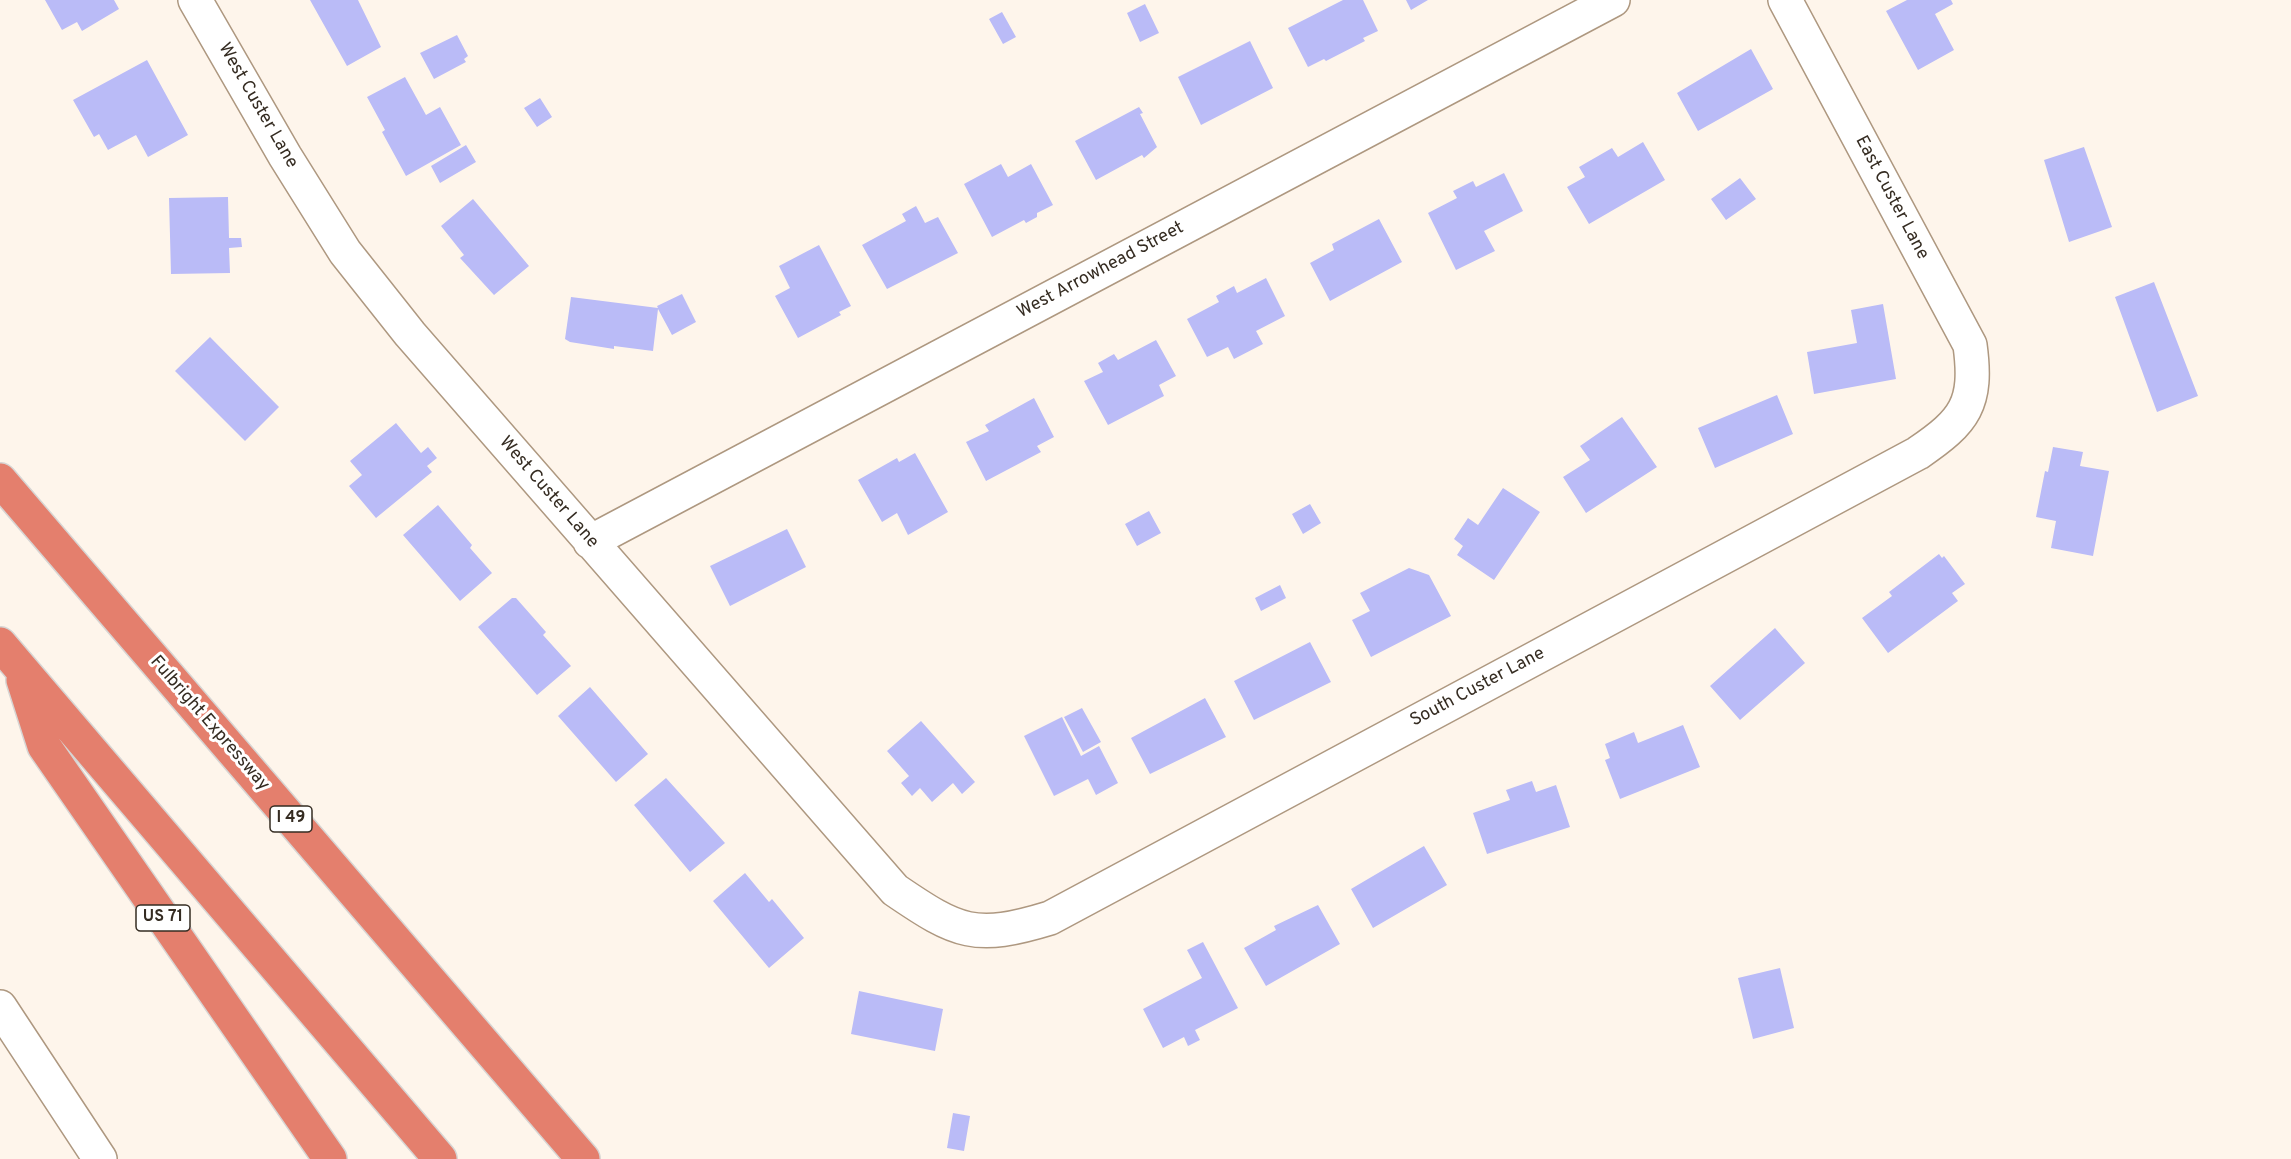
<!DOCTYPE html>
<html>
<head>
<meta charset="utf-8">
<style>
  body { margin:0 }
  canvas { display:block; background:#fef5eb }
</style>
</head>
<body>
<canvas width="2291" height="1159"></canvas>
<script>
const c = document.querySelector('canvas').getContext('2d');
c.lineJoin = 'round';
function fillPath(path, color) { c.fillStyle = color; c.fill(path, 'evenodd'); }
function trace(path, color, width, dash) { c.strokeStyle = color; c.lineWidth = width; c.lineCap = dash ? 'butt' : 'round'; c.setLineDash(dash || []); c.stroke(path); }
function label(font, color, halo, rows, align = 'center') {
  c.font = font + ' Overpass,sans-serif'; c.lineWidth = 6; c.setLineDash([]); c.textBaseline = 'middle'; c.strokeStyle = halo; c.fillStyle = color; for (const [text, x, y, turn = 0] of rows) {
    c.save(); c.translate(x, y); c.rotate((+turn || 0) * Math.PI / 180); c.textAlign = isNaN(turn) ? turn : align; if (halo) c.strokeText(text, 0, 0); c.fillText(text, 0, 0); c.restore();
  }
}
const building = new Path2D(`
  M 45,0 L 114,0 L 119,9 L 82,31 L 77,22 L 62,30 Z
  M 310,0 L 358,0 L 381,47 L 347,66 Z
  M 1343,0 L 1363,0 L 1378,31 L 1363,38 L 1365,41 L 1326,61 L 1324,59 L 1308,67 L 1288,28 Z
  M 1406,0 L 1428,0 L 1411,10 Z
  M 1907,0 L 1951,0 L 1953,4 L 1935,14 L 1954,50 L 1918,70 L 1886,11 Z
  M 1145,4 L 1159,33 L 1140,42 L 1127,13 Z
  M 1002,12 L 1016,37 L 1003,44 L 989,19 Z
  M 457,35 L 468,56 L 464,59 L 466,62 L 434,79 L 420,53 Z
  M 1250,41 L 1273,88 L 1201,125 L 1178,77 Z
  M 1751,49 L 1773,89 L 1698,131 L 1677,93 Z
  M 147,60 L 188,135 L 148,157 L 136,135 L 108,150 L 99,134 L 94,137 L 73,100 Z
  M 405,77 L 426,115 L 440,107 L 461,145 L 406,176 L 382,132 L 385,130 L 367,97 Z
  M 540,98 L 552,117 L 537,127 L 524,108 Z
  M 1139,107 L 1143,113 L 1140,114 L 1157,147 L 1144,158 L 1142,155 L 1096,180 L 1075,141 Z
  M 1643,142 L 1665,180 L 1589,224 L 1567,187 L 1585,177 L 1579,167 L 1612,148 L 1618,157 Z
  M 466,145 L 476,162 L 440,183 L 431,166 Z
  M 2084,147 L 2112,227 L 2069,242 L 2044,160 Z
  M 1001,164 L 1008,177 L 1031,164 L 1053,205 L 1037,213 L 1037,217 L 1026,223 L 1024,220 L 992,237 L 964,184 Z
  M 1504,173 L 1523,211 L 1484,231 L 1495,251 L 1456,270 L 1428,213 L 1457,198 L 1453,191 L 1473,181 L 1476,187 Z
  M 1740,178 L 1756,199 L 1726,220 L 1711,199 Z
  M 228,197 L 229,238 L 241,238 L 242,247 L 229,248 L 230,273 L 171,274 L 169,198 Z
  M 473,199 L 529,266 L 494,295 L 460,258 L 464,255 L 441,226 Z
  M 916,206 L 925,223 L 938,217 L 958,253 L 887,289 L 862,245 L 906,221 L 902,214 Z
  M 1379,219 L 1402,262 L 1330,301 L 1310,263 L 1334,250 L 1332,244 Z
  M 819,245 L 851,306 L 839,312 L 841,315 L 798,338 L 775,296 L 790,288 L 779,266 Z
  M 1266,278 L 1285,316 L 1256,331 L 1263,344 L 1234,359 L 1228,347 L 1207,357 L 1187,319 L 1219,302 L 1216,296 L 1234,286 L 1237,293 Z
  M 2154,282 L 2198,396 L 2157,412 L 2115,297 Z
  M 682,294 L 696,322 L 672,335 L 658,309 L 653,351 L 614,346 L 614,349 L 570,342 L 565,339 L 571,297 L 658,308 L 657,306 Z
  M 1883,304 L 1896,379 L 1814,394 L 1807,352 L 1857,343 L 1851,310 Z
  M 210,337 L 279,407 L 245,441 L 175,371 Z
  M 1156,340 L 1176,376 L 1159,385 L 1164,396 L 1108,425 L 1084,381 L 1103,372 L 1098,363 L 1114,354 L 1118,360 Z
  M 1777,395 L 1793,434 L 1715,468 L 1698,428 Z
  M 1034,398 L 1054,437 L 1037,446 L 1041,452 L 986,481 L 966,442 L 989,431 L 985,425 Z
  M 1622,417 L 1657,467 L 1586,513 L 1563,477 L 1590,460 L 1580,446 Z
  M 396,423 L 421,453 L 428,447 L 437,458 L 427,466 L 432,472 L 376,518 L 349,486 L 362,475 L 350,461 Z
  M 2053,447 L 2083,452 L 2080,466 L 2109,471 L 2093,556 L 2051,548 L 2056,521 L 2036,517 L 2045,471 L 2048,472 Z
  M 915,453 L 948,512 L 908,535 L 897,513 L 882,522 L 858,480 L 897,458 L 899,462 Z
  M 1503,488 L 1540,512 L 1494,580 L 1457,555 L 1463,546 L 1454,539 L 1468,518 L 1478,525 Z
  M 1310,504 L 1321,523 L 1303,534 L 1292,514 Z
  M 438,505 L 472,545 L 470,548 L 492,573 L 460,601 L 403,535 Z
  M 1149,511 L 1161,533 L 1137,546 L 1125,524 Z
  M 787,529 L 806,567 L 730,606 L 710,566 Z
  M 1939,554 L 1942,558 L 1944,556 L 1965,584 L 1952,593 L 1958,601 L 1888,653 L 1862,618 L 1892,596 L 1889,592 Z
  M 1409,568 L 1429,575 L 1451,616 L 1371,657 L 1352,620 L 1370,611 L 1360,593 Z
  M 1280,585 L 1286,598 L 1261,611 L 1255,598 Z
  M 512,598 L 516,598 L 546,632 L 543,635 L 571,666 L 537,695 L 478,627 Z
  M 1775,628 L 1805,663 L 1740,720 L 1710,686 Z
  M 1310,642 L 1331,682 L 1254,720 L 1234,681 Z
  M 590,687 L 648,754 L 616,782 L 558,716 Z
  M 1205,698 L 1226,737 L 1150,774 L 1131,738 Z
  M 1082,708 L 1101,742 L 1083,752 L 1064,717 Z
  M 1062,717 L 1081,756 L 1099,746 L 1118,783 L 1096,795 L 1088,779 L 1054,796 L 1024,736 Z
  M 921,721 L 975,782 L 962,794 L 953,783 L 932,802 L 920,788 L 912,796 L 901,783 L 909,776 L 887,751 Z
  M 1683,725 L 1700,767 L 1620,799 L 1605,760 L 1610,758 L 1605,744 L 1634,732 L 1638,743 Z
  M 666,778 L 725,843 L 690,872 L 634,805 Z
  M 1532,781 L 1536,792 L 1556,785 L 1570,827 L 1487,854 L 1473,813 L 1510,800 L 1506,790 Z
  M 1424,846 L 1447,885 L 1373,928 L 1351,889 Z
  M 745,873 L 769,902 L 772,899 L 804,938 L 769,968 L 713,901 Z
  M 1318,905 L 1340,944 L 1266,986 L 1244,948 L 1276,930 L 1274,926 Z
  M 1203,942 L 1238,1008 L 1195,1030 L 1200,1040 L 1188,1046 L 1184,1037 L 1163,1048 L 1143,1009 L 1202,978 L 1187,950 Z
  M 1780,968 L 1794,1028 L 1753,1039 L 1738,978 Z
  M 859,991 L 943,1009 L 935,1051 L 851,1034 Z
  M 953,1113 L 970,1116 L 964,1151 L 947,1148 Z`);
const minor = new Path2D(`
  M 195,0 L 285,156 L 345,252 L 410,334 L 895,890 C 958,933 975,941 1050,918 L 1918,453 C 1965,421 1978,404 1970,345 L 1785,0
  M 590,542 L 1613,0
  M 0,1007 L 100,1159`);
const highway = new Path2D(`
  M 0,480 L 583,1159
  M 0,644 L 440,1159
  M 23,680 L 44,746 L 330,1159`);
const shields = [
  [291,819,42],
  [163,918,54]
];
const shieldNames = [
  ["I 49",291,819],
  ["US 71",163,918]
];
const streetNames = [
  ["West Custer Lane",257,106,60],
  ["East Custer Lane",1891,198,62],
  ["West Arrowhead Street",1101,271,-28],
  ["West Custer Lane",548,493,49],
  ["South Custer Lane",1478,688,-28],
  ["Fulbright Expressway",209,724,49]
];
fillPath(building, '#babbf7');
trace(minor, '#ae9880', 36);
trace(highway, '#d7d5d3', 36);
trace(minor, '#fff', 33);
trace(highway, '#e47f6d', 33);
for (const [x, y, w] of shields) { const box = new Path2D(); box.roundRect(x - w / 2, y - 13, w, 26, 4.5); c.fillStyle = '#fff'; c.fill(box); trace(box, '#352c22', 1.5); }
label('bold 16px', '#352c22', null, shieldNames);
label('18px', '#352c22', '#fff', streetNames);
</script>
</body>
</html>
